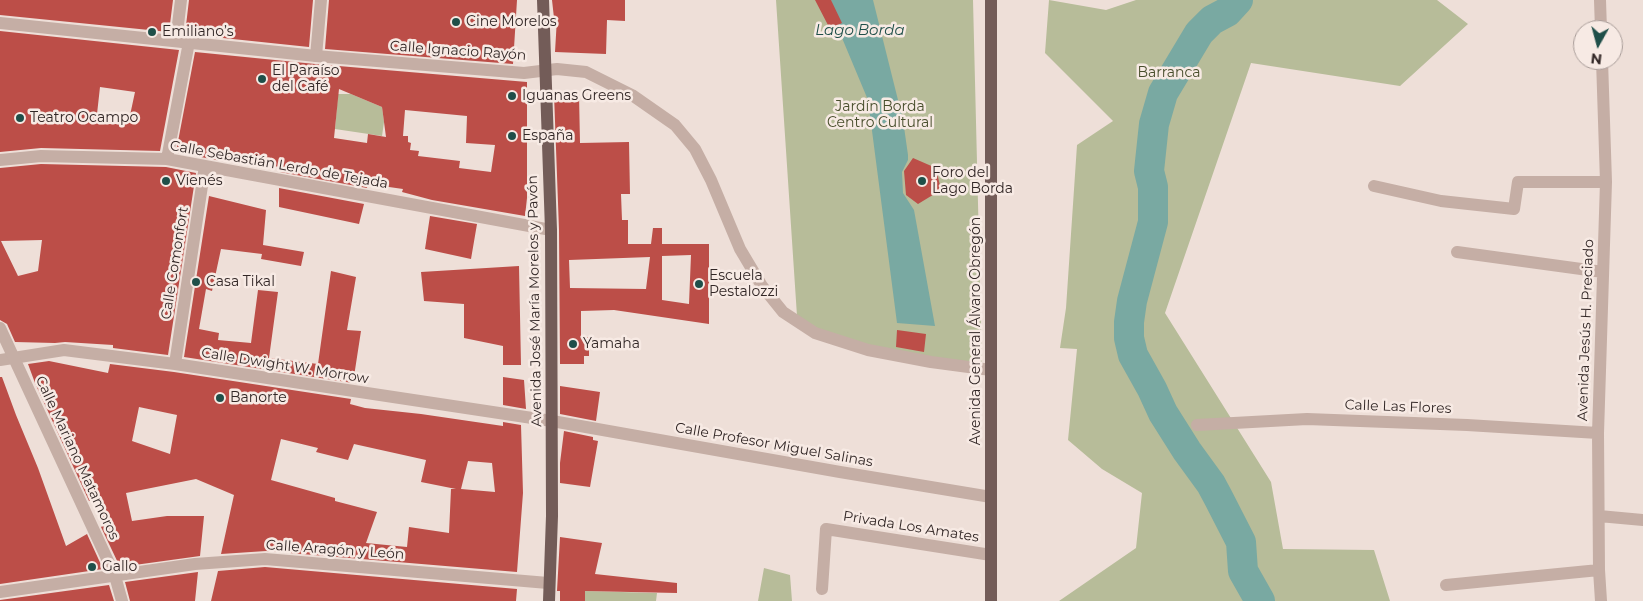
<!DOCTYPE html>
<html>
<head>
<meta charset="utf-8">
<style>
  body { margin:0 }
  #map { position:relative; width:1643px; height:601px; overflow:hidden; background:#eedfd8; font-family:Montserrat,sans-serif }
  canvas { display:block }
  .north { position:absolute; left:1573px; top:20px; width:50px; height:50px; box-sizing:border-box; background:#f7eae4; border:1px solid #a89c98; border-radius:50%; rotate:187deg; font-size:14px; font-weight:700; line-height:20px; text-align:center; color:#322726 }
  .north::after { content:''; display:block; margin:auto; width:18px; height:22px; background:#1f4f49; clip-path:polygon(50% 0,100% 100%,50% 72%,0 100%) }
</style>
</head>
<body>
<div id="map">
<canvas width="1643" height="601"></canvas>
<div class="north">N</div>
</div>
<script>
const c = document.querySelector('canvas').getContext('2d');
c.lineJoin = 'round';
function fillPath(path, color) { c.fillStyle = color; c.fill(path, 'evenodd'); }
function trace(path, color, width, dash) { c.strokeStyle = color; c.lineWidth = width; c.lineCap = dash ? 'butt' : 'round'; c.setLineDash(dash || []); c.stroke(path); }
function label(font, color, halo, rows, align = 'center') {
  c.font = font + ' Montserrat,sans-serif'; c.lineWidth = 5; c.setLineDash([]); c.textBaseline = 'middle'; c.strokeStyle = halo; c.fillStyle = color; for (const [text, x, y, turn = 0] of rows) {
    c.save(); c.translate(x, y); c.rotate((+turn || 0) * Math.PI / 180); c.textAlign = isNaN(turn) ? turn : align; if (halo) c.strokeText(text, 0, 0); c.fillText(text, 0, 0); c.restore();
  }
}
const green = new Path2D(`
  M 776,0 L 973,0 L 982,366 L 886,351 L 814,329 L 797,316 Z
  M 1049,0 L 1106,10 L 1136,0 L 1437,0 L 1468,24 L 1400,86 L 1251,63 L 1165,313 L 1271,482 L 1283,549 L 1374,550 L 1390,601 L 1059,601 L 1136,548 L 1142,493 L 1102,469 L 1068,440 L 1077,349 L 1060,348 L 1066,308 L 1077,145 L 1113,121 L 1045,53 Z
  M 338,94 L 351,94 L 382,107 L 384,122 L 382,136 L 335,129 Z
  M 764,568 L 790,575 L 792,601 L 758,601 Z
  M 585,591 L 657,593 L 656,601 L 585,601 Z`);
const water = new Path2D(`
  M 831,0 L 873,0 L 903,120 L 908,155 L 908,160 L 902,172 L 903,193 L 914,210 L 935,326 L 897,323 L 868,100 L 837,26 Z`);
const river = new Path2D(`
  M 1238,0 L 1227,12 L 1212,20 L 1199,33 L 1163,93 L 1154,124 L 1149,171 L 1153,187 L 1153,222 L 1132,301 L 1129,322 L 1129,338 L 1133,355 L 1152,389 L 1163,413 L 1187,451 L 1211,484 L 1219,499 L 1241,542 L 1243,571 L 1260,601`);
const building = new Path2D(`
  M 0,0 L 173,0 L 169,32 L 0,15 Z
  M 189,0 L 313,0 L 309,47 L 185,34 Z
  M 329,0 L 517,0 L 513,64 L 325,49 Z
  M 552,0 L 625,0 L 625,21 L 607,20 L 606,54 L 555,52 L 557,18 L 554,18 Z
  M 815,0 L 831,0 L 842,23 L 830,29 Z
  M 0,31 L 179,50 L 160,151 L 41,148 L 0,152 ZM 100,87 L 135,92 L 129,120 L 97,114 Z
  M 195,52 L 315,64 L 527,82 L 527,198 L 525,216 L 432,200 L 402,192 L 403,189 L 368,184 L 367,188 L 280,172 L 280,167 L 222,158 L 221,161 L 176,152 ZM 339,89 L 382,107 L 386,137 L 368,134 L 367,143 L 334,138 ZM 405,110 L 467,116 L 466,143 L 495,145 L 491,172 L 459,168 L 460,161 L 418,156 L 419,151 L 410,150 L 411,143 L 408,142 L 408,136 L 403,136 Z
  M 554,94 L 579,94 L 580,143 L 629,142 L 630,194 L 621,194 L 622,220 L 628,220 L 628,244 L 651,244 L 653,228 L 662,228 L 662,244 L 709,244 L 709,324 L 614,310 L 581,311 L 581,337 L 589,337 L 589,356 L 584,356 L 584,364 L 560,364 L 559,230 ZM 691,255 L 689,304 L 662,300 L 662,256 ZM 650,257 L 646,289 L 570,288 L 569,260 Z
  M 913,158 L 936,168 L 941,190 L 918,204 L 906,195 L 904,171 Z
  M 41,164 L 166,167 L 196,173 L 168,355 L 113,348 L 113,345 L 65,342 L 55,343 L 15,342 L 7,324 L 0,320 L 0,168 ZM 42,240 L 38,271 L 18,276 L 1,241 Z
  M 279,188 L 364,204 L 359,224 L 279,207 Z
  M 209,196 L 266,210 L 263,245 L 304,252 L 301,266 L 261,259 L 262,254 L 221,249 L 212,291 L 206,289 L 199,329 L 219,333 L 218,340 L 251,343 L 258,290 L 278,292 L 269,358 L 318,364 L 331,271 L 356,277 L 347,330 L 361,331 L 353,383 L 184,357 Z
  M 430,216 L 477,224 L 471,259 L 425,249 Z
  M 519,266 L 521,365 L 503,365 L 503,346 L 464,338 L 464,304 L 424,301 L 421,272 Z
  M 897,330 L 926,334 L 924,352 L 896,347 Z
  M 49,361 L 108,373 L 110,364 L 174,372 L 351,399 L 350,404 L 365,408 L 421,414 L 503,426 L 503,422 L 521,425 L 523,493 L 517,572 L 266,551 L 221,554 L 234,495 L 196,479 L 126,493 L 132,521 L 167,516 L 204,516 L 200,556 L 120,567 L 101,527 L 104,525 L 93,500 L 89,501 L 35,383 L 28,364 ZM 139,407 L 177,415 L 170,454 L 132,441 ZM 281,439 L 318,448 L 316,452 L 348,460 L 354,444 L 426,460 L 421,482 L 456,489 L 451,489 L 449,533 L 409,527 L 407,547 L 366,543 L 377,512 L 335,501 L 335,498 L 271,480 ZM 468,461 L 492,463 L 495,492 L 461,489 Z
  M 0,377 L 2,377 L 16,415 L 38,468 L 66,546 L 87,534 L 103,569 L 0,584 Z
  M 503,377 L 524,380 L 526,409 L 503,405 Z
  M 560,386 L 600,392 L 596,421 L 560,414 Z
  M 564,431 L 593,437 L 593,440 L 598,441 L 590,487 L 560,483 L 560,463 Z
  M 560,537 L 602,543 L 595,574 L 677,583 L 677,593 L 585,591 L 585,601 L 560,601 L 560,591 L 557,591 Z
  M 265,567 L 517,589 L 516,601 L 211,601 L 218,571 Z
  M 198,572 L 195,601 L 130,601 L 125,582 Z
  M 109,585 L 114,601 L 0,601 L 0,600 Z`);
const minor = new Path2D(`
  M 1600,0 L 1601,30
  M 176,41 L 181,0
  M 316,56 L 321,0
  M 167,159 L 189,42
  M 0,160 L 41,156 L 167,159 L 551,230
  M 1374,186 L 1441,201 L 1514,209 L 1518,182 L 1606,182
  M 1457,252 L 1603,272
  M 0,360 L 64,350 L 175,364 L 552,421 L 840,472 L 991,497
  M 175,364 L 205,166
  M 1197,425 L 1307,419 L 1467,425 L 1598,433
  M 1599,516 L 1643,520
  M 1446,585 L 1599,570
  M 822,589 L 826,529 L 991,555
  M 0,592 L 195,564 L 265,559 L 548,583
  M 1601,601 L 1599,570 L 1598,433 L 1606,182 L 1602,60`);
const tertiary = new Path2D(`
  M 0,23 L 316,56 L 524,73 L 557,69 L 586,72 L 632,95 L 675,125 L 695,149 L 711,180 L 740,249 L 762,286 L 783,312 L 815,333 L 868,350 L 931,362 L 991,370
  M 0,328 L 115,576 L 122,601`);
const primary = new Path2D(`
  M 543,0 L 551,230 L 552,516 L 549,601
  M 991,0 L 991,601`);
const markers = [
  [456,22,5,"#1f4f49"],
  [152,32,5,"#1f4f49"],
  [262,79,5,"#1f4f49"],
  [512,96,5,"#1f4f49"],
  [20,118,5,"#1f4f49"],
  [512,136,5,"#1f4f49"],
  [166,181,5,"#1f4f49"],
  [922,181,5,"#1f4f49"],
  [196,282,5,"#1f4f49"],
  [699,284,5,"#1f4f49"],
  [573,344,5,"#1f4f49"],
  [220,398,5,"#1f4f49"],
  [92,567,5,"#1f4f49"]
];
const poiNames = [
  ["Cine Morelos",466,22],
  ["Emiliano’s",162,32],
  ["El Paraíso",272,71],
  ["del Café",272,87],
  ["Iguanas Greens",522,96],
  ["Teatro Ocampo",30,118],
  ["España",522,136],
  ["Foro del",932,173],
  ["Lago Borda",932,189],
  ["Vienés",176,181],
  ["Escuela",709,276],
  ["Pestalozzi",709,292],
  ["Casa Tikal",206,282],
  ["Yamaha",583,344],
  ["Banorte",230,398],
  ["Gallo",102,567]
];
const streetNames = [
  ["Calle Ignacio Rayón",458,51,4],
  ["Calle Sebastián Lerdo de Tejada",279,165,10],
  ["Calle Comonfort",175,263,-81],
  ["Avenida José María Morelos y Pavón",535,301,-91],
  ["Avenida Jesús H. Preciado",1586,330,-88],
  ["Avenida General Álvaro Obregón",976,331,-90],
  ["Calle Dwight W. Morrow",285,366,9],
  ["Calle Las Flores",1398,407,2],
  ["Calle Profesor Miguel Salinas",774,445,10],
  ["Calle Mariano Matamoros",77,458,65],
  ["Privada Los Amates",911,527,9],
  ["Calle Aragón y León",335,550,4]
];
const parkNames = [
  ["Barranca",1169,73],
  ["Jardín Borda",880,107],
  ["Centro Cultural",880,123]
];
const waterNames = [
  ["Lago Borda",860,31]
];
fillPath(green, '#b7bc99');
fillPath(water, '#79a9a2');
trace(river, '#79a9a2', 30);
fillPath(building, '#bc4e48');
trace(minor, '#c5aea5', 12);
trace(tertiary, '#c5aea5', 12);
trace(primary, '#735c58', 12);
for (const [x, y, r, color] of markers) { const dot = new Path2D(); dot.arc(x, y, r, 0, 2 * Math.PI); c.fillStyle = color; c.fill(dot); trace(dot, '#f7eae4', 2); }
label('14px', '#322726', '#f7eae4', poiNames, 'left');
label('14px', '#322726', '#f7eae4', streetNames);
label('14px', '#484e2c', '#f7eae4', parkNames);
label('italic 15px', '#1f4f49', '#f7eae4', waterNames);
</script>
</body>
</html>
